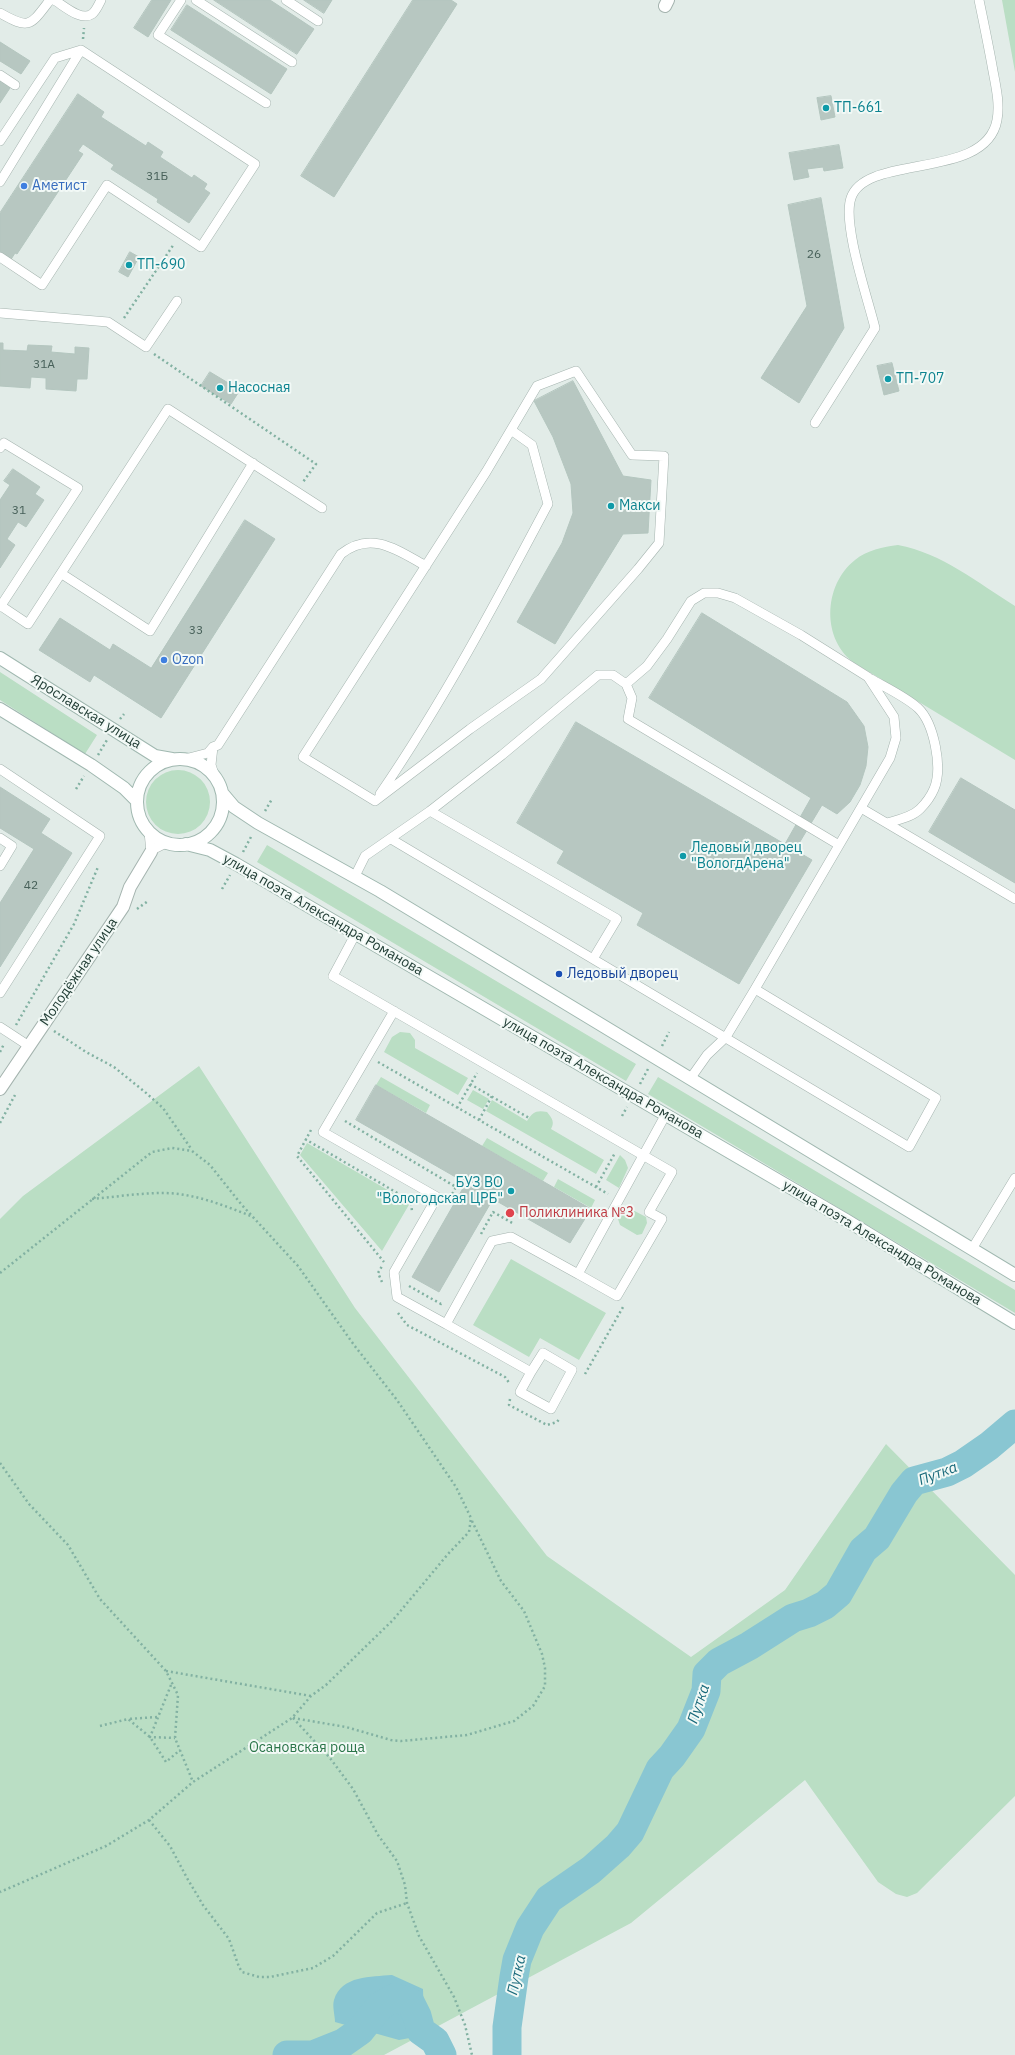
<!DOCTYPE html>
<html>
<head>
<meta charset="utf-8">
<style>
  body { margin:0 }
  canvas { display:block; background:#e2ece8 }
</style>
</head>
<body>
<canvas width="1015" height="2055"></canvas>
<script>
const c = document.querySelector('canvas').getContext('2d');
c.lineJoin = 'round';
function fillPath(path, color) { c.fillStyle = color; c.fill(path, 'evenodd'); }
function trace(path, color, width, dash) { c.strokeStyle = color; c.lineWidth = width; c.lineCap = dash ? 'butt' : 'round'; c.setLineDash(dash || []); c.stroke(path); }
function label(font, color, halo, rows, align = 'center') {
  c.font = font + ' "IBM Plex Sans",sans-serif'; c.lineWidth = 4; c.setLineDash([]); c.textBaseline = 'middle'; c.strokeStyle = halo; c.fillStyle = color; for (const [text, x, y, turn = 0] of rows) {
    c.save(); c.translate(x, y); c.rotate((+turn || 0) * Math.PI / 180); c.textAlign = isNaN(turn) ? turn : align; if (halo) c.strokeText(text, 0, 0); c.fillText(text, 0, 0); c.restore();
  }
}
const green = new Path2D(`
  M 1002,0 L 1015,0 L 1015,72 Z
  M 898,545 C 942,553 978,583 1015,606 L 1015,760 L 856,664 C 821,641 823,585 855,560 C 867,550 883,547 898,545 Z
  M 0,672 L 97,735 L 85,754 L 0,700 Z
  M146 802a32 32 0 1 1 64 0a32 32 0 1 1-64 0Z
  M 267,845 L 636,1064 L 626,1081 L 257,862 Z
  M 400,1032 L 410,1033 L 415,1040 L 415,1048 L 468,1078 L 458,1095 L 384,1052 L 392,1037 Z
  M 199,1066 L 355,1308 L 547,1556 L 691,1657 L 785,1590 L 886,1444 L 1015,1575 L 1015,1796 L 917,1893 L 907,1897 L 896,1894 L 878,1882 L 805,1780 L 631,1923 L 384,2055 L 0,2055 L 0,1219 L 23,1196 Z
  M 381,1077 L 430,1105 L 426,1113 L 376,1085 Z
  M 658,1077 L 1015,1290 L 1015,1313 L 648,1094 Z
  M 473,1090 L 489,1099 L 483,1109 L 467,1100 Z
  M 492,1100 L 527,1121 C 533,1112 536,1110 547,1112 C 552,1118 555,1122 551,1129 L 604,1160 L 596,1174 L 486,1111 Z
  M 487,1138 L 548,1173 L 543,1181 L 482,1146 Z
  M 307,1143 L 410,1203 L 382,1251 L 300,1155 Z
  M 620,1155 L 625,1160 L 628,1168 L 619,1188 L 606,1180 Z
  M 558,1179 L 595,1200 L 591,1208 L 554,1187 Z
  M 629,1208 L 646,1217 L 647,1223 L 642,1234 L 637,1235 L 620,1225 L 618,1219 L 623,1209 Z
  M 511,1259 L 606,1313 L 579,1360 L 540,1338 L 529,1357 L 473,1325 Z`);
const water = new Path2D(`
  M 392,1975 L 423,1989 L 424,2023 L 415,2037 L 399,2040 L 335,2022 C 335,2016 332,2006 334,2000 C 342,1975 371,1977 392,1975 Z`);
const river = new Path2D(`
  M 287,2055 L 313,2055 L 343,2043 L 360,2031 L 380,2006 L 394,1998 L 410,2002 L 417,2016 L 421,2031 L 435,2041 L 442,2055
  M 507,2055 L 507,2027 L 514,1977 L 517,1960 L 530,1928 L 549,1899 L 591,1870 L 618,1846 L 630,1832 L 660,1769 L 672,1756 L 691,1729 L 706,1691 L 707,1674 L 719,1662 L 749,1646 L 793,1618 L 809,1613 L 825,1605 L 838,1594 L 863,1550 L 877,1538 L 904,1493 L 914,1481 L 947,1472 L 963,1464 L 989,1446 L 1015,1424`);
const building = new Path2D(`
  M 152,0 L 171,0 L 148,37 L 134,28 Z
  M 214,0 L 270,0 L 314,29 L 297,54 Z
  M 304,0 L 332,0 L 324,13 Z
  M 413,0 L 451,0 L 457,4 L 334,197 L 301,176 Z
  M 187,5 L 287,69 L 271,94 L 171,30 Z
  M 0,42 L 30,61 L 21,74 L 0,61 Z
  M 0,81 L 10,88 L 0,103 Z
  M 78,94 L 104,112 L 101,117 L 146,146 L 148,142 L 163,152 L 160,157 L 192,178 L 194,175 L 207,184 L 204,189 L 210,193 L 189,223 L 157,202 L 158,199 L 111,169 L 114,165 L 83,144 L 78,151 L 83,154 L 17,254 L 15,253 L 10,261 L 0,254 L 0,213 Z
  M 831,96 L 835,117 L 821,120 L 817,98 Z
  M 839,145 L 843,168 L 824,171 L 823,167 L 807,169 L 809,177 L 794,180 L 789,153 Z
  M 821,198 L 844,328 L 799,403 L 761,378 L 807,306 L 788,205 Z
  M 130,252 L 139,257 L 128,277 L 119,272 Z
  M 0,343 L 3,343 L 3,350 L 27,351 L 28,345 L 52,346 L 51,352 L 75,354 L 75,347 L 89,348 L 87,379 L 77,379 L 76,391 L 46,389 L 46,378 L 31,377 L 30,388 L 0,386 Z
  M 892,363 L 899,391 L 884,395 L 877,366 Z
  M 210,372 L 240,390 L 231,404 L 201,386 Z
  M 573,381 L 623,476 L 651,480 L 648,533 L 623,534 L 555,644 L 517,622 L 562,543 L 573,513 L 571,484 L 553,437 L 534,401 Z
  M 13,469 L 40,487 L 35,494 L 44,500 L 26,527 L 18,522 L 7,539 L 15,545 L 0,568 L 0,500 L 10,485 L 4,481 Z
  M 245,520 L 275,539 L 161,718 L 94,675 L 90,682 L 39,650 L 60,618 L 110,650 L 113,644 L 151,668 Z
  M 702,613 L 847,702 L 864,726 L 868,747 L 866,766 L 860,785 L 850,802 L 837,814 L 822,805 L 795,850 L 785,844 L 811,798 L 649,698 Z
  M 576,722 L 812,860 L 739,984 L 637,925 L 643,913 L 557,863 L 564,851 L 517,823 Z
  M 961,778 L 1015,810 L 1015,883 L 929,832 Z
  M 0,787 L 50,819 L 41,833 L 72,853 L 0,967 L 0,903 L 34,849 L 0,828 Z
  M 376,1085 L 591,1209 L 570,1243 L 493,1199 L 439,1292 L 412,1277 L 466,1183 L 356,1120 Z`);
const path = new Path2D(`
  M 83,39 L 84,28
  M 124,318 L 174,244
  M 154,354 L 316,464 L 303,482
  M 120,719 L 124,714
  M 98,755 L 107,740
  M 76,789 L 84,776
  M 265,811 L 272,799
  M 243,852 L 252,835
  M 222,889 L 230,875
  M 137,909 L 148,901
  M 16,1025 L 74,924 L 98,867
  M 54,1031 L 86,1052 L 114,1067 L 145,1092 L 163,1108 L 192,1150
  M 662,1046 L 669,1032
  M 0,1052 L 4,1044
  M 378,1062 L 608,1194
  M 470,1084 L 529,1118
  M 640,1084 L 648,1069
  M 457,1108 L 477,1073
  M 622,1116 L 627,1107
  M 479,1120 L 492,1096
  M 345,1121 L 456,1187 L 450,1198
  M 0,1123 L 15,1095
  M 311,1130 L 297,1156 L 384,1262
  M 305,1139 L 411,1201 L 412,1212
  M 596,1187 L 615,1153
  M 92,1199 C 115,1197 139,1193 163,1193 C 193,1193 223,1205 251,1216
  M 481,1234 L 493,1212 L 514,1224
  M 0,1273 L 152,1152 L 172,1148 L 192,1151 L 210,1165 L 241,1204 L 298,1266 L 354,1345 L 397,1400 L 456,1487 L 471,1518 L 469,1532 L 448,1554 L 393,1620 L 326,1685 L 311,1696 L 292,1718 L 193,1782 L 149,1820 L 106,1846 L 0,1892
  M 382,1282 L 378,1273 L 382,1266
  M 409,1286 L 441,1304 L 442,1303
  M 398,1313 L 407,1325 L 505,1377 L 510,1384
  M 585,1374 L 623,1307
  M 510,1399 L 509,1405 L 547,1425 L 557,1422 L 560,1418
  M 0,1463 L 29,1504 L 68,1545 L 100,1599 L 166,1671 L 178,1695 L 175,1738 L 193,1782
  M 166,1671 L 311,1696
  M 171,1685 L 150,1737 L 175,1738
  M 157,1717 L 128,1719 L 150,1737 L 166,1762 L 180,1750
  M 293,1718 L 346,1727 L 391,1740 L 401,1741 L 467,1735 L 514,1721 L 533,1706 L 545,1686 L 545,1668 L 542,1654 L 524,1611 L 501,1581 L 471,1519
  M 293,1718 L 330,1758 L 353,1789 L 378,1835 L 397,1861 L 405,1885 L 407,1903 L 419,1936 L 454,1997 L 465,2025 L 472,2055
  M 100,1726 L 128,1719
  M 149,1820 L 170,1846 L 187,1878 L 203,1905 L 229,1939 L 239,1967 L 242,1972 L 259,1977 L 270,1977 L 313,1968 L 333,1956 L 377,1913 L 407,1903`);
const service = new Path2D(`
  M 54,0 C 63,5 81,22 92,14 C 96,11 99,4 101,0
  M 181,0 L 158,35 L 266,103
  M 196,0 L 292,62
  M 286,0 L 318,21
  M 0,13 C 30,30 30,26 50,0
  M 0,75 L 15,85
  M 0,141 L 55,58 L 81,50
  M 0,182 L 81,50
  M 0,257 L 42,285 L 107,185 L 201,247 L 255,164 L 81,50
  M 0,313 L 108,322 L 146,347 L 177,301
  M 576,371 L 632,455 L 664,456 L 659,543 L 638,569 L 541,679 L 470,729 L 375,801 L 303,757 L 486,472 L 537,386 Z
  M 815,423 L 875,328 C 868,299 842,224 851,198 C 866,153 986,181 997,120 C 1000,104 996,87 993,71 C 989,48 984,24 979,0
  M 0,448 L 4,443 L 78,488 L 0,607
  M 62,574 L 150,631 L 253,463
  M 1,606 L 28,624 L 168,409 L 322,508
  M 871,679 C 885,687 906,697 918,708 C 934,723 943,768 934,789 C 931,796 926,803 920,809 C 912,817 898,820 887,823
  M 626,684 L 647,666 L 667,639 L 691,601 L 704,593 L 718,593 L 735,598 L 801,635 L 868,677 L 894,717 L 896,738 L 890,758 L 755,989
  M 213,747 L 211,765 L 215,777
  M 185,759 L 208,753 L 213,747 L 218,745 L 341,554 C 371,530 397,550 426,566
  M 0,769 L 100,836 L 0,993
  M 380,794 C 443,702 496,602 548,504 L 532,445 L 511,430
  M 861,808 L 1015,899
  M 149,832 L 151,852
  M 0,838 L 12,846 L 0,866
  M 391,839 L 593,959 L 617,919 L 430,811
  M 151,852 L 154,849 L 166,843
  M 355,876 L 365,856 L 430,811 L 502,755 L 598,675 L 613,675 L 626,684 L 632,698 L 628,719 L 839,845
  M 356,933 L 333,976 L 672,1172 L 649,1212 L 662,1219 L 617,1296 L 578,1274
  M 593,959 L 909,1147 L 936,1098 L 755,989 L 726,1037 L 707,1055 L 690,1079
  M 394,1011 L 323,1132 L 437,1197 L 394,1272 L 397,1297 L 446,1324 L 492,1241 L 511,1237 L 578,1274 L 666,1114
  M 0,1027 L 29,1046
  M 972,1249 L 1015,1178
  M 446,1324 L 531,1372 L 520,1392 L 551,1409 L 572,1370 L 543,1353 L 531,1372`);
const minor = new Path2D(`
  M 665,6 L 668,0
  M 0,1089 L 123,907 L 130,887 L 151,852`);
const secondary = new Path2D(`
  M 0,658 L 155,756 L 172,759
  M 0,709 L 91,765 L 124,788 L 136,800
  M137 802a43 43 0 1 1 86 0a43 43 0 1 1-86 0Z
  M 223,794 L 234,807 L 258,823 L 380,891 L 1015,1275
  M 186,844 L 210,850 L 236,864 L 846,1220 L 1015,1323`);
const markers = [
  [826,108,4,"#0f9aa8"],
  [24,186,4,"#3f7fe0"],
  [129,265,4,"#0f9aa8"],
  [888,379,4,"#0f9aa8"],
  [220,388,4,"#0f9aa8"],
  [611,506,4,"#0f9aa8"],
  [164,660,4,"#3f7fe0"],
  [683,856,4,"#0f9aa8"],
  [559,974,4,"#1a4fb4"],
  [511,1191,4,"#0f9aa8"],
  [510,1213,5,"#e0444e"]
];
const numberNames = [
  ["31Б",157,177],
  ["26",814,255],
  ["31А",44,365],
  ["31",19,511],
  ["33",196,631],
  ["42",31,886]
];
const cultureNames = [
  ["ТП-661",834,108],
  ["ТП-690",137,265],
  ["ТП-707",896,379],
  ["Насосная",228,388],
  ["Макси",619,506],
  ["Ледовый дворец",691,848],
  ["\"ВологдАрена\"",691,864],
  ["БУЗ ВО",503,1183,"right"],
  ["\"Вологодская ЦРБ\"",503,1199,"right"]
];
const shopNames = [
  ["Аметист",32,186],
  ["Ozon",172,660]
];
const streetNames = [
  ["Ярославская улица",86,712,32],
  ["улица поэта Александра Романова",323,915,30],
  ["Молодёжная улица",79,972,-56],
  ["улица поэта Александра Романова",603,1078,30],
  ["улица поэта Александра Романова",882,1243,31]
];
const transitNames = [
  ["Ледовый дворец",567,974]
];
const healthNames = [
  ["Поликлиника №3",519,1213]
];
const parkNames = [
  ["Осановская роща",307,1748]
];
const waterNames = [
  ["Путка",938,1474,-21],
  ["Путка",699,1704,-72],
  ["Путка",517,1975,-77]
];
fillPath(green, '#badec4');
fillPath(water, '#89c6d2');
trace(river, '#89c6d2', 29);
fillPath(building, '#b7c7c1');
trace(building, '#b4c6bf', 1);
trace(service, '#a5b4af', 10);
trace(minor, '#a5b4af', 14);
trace(secondary, '#a0b8b0', 14);
trace(path, '#82b1a2', 2.5, [2, 3]);
trace(service, '#fff', 9);
trace(minor, '#fff', 12);
trace(secondary, '#fff', 12);
for (const [x, y, r, color] of markers) { const dot = new Path2D(); dot.arc(x, y, r, 0, 2 * Math.PI); c.fillStyle = color; c.fill(dot); trace(dot, '#f2f9f6', 1.5); }
label('12px', '#476059', null, numberNames);
label('14px', '#0d838f', '#f2f9f6', cultureNames, 'left');
label('14px', '#366cbe', '#f2f9f6', shopNames, 'left');
label('14px', '#223e36', '#f2f9f6', streetNames);
label('14px', '#164399', '#f2f9f6', transitNames, 'left');
label('14px', '#be3a42', '#f2f9f6', healthNames, 'left');
label('14px', '#2b7549', '#f2f9f6', parkNames);
label('italic 15px', '#1a6a7b', '#f2f9f6', waterNames);
</script>
</body>
</html>
